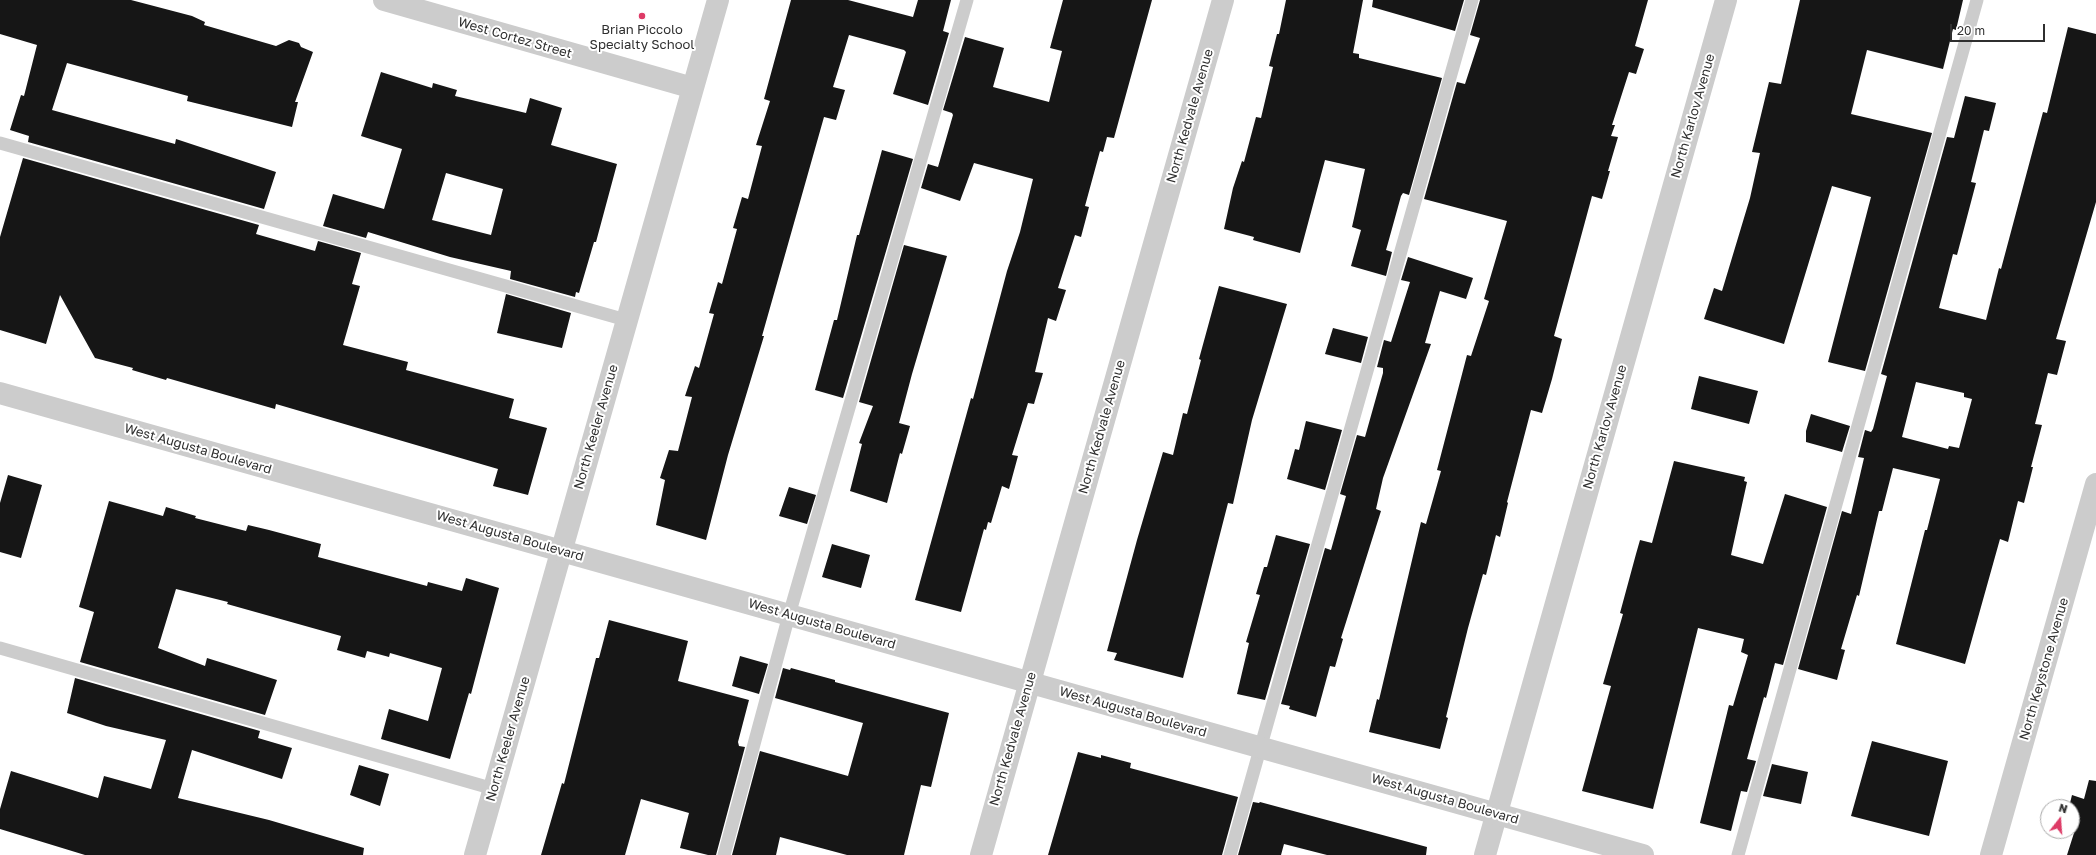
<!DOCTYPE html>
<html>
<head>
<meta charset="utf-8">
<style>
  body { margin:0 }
  #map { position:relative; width:2096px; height:855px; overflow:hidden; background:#fff; font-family:"Golos Text",sans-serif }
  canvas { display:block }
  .north { position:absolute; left:2040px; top:799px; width:40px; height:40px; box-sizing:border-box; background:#fff; border:1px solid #acacac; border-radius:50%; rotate:17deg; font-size:11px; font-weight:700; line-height:16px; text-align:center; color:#2f2f2f }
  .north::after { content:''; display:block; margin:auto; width:14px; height:18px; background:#dd3a66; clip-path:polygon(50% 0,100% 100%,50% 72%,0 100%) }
  .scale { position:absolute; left:1950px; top:24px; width:95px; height:18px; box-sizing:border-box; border:2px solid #2f2f2f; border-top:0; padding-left:5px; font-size:12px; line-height:14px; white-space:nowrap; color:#2f2f2f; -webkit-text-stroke:3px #fff; paint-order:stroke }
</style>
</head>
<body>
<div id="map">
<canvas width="2096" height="855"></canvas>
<div class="north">N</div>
<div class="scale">20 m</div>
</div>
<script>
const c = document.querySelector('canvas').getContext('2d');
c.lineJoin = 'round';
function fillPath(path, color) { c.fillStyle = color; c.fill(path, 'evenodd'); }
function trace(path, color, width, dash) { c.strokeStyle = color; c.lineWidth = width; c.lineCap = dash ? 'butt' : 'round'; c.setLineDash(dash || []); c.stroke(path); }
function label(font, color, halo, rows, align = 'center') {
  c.font = font + ' "Golos Text",sans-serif'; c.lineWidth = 4; c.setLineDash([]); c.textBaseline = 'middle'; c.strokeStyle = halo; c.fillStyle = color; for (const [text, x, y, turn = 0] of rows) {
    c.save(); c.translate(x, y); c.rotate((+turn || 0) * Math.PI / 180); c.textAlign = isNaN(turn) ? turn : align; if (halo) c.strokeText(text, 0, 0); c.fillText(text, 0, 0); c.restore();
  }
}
const building = new Path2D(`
  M 0,0 L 131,0 L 192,16 L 205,22 L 204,25 L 276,46 L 289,40 L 299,43 L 301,47 L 313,52 L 295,102 L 298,102 L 292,127 L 187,101 L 188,96 L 67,63 L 52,110 L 175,144 L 176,139 L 276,172 L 264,209 L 28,142 L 29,136 L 10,130 L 21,95 L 24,96 L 37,45 L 0,34 Z
  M 791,0 L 848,0 L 913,17 L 918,0 L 951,0 L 943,31 L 949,33 L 928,105 L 893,94 L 906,52 L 904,50 L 849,35 L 833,87 L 845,90 L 836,120 L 824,117 L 762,336 L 764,336 L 728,455 L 706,540 L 656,525 L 665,480 L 660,478 L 669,450 L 678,451 L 692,397 L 685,396 L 695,366 L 699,368 L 714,314 L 709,313 L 718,282 L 722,284 L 737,229 L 733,228 L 742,197 L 748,199 L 762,146 L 756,145 L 770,101 L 764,99 Z
  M 1063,0 L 1152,0 L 1114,138 L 1107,137 L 1103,152 L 1100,151 L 1085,206 L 1089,207 L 1081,237 L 1075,235 L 1058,288 L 1066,290 L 1056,321 L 1048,318 L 1035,372 L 1043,373 L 1034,404 L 1028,403 L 1012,455 L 1018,456 L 1009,489 L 1002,486 L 991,523 L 988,522 L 986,530 L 984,529 L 961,612 L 915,600 L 971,398 L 973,399 L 1007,271 L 1020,232 L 1033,179 L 974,163 L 960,201 L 921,188 L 928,164 L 938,167 L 953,115 L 952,113 L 943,110 L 965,37 L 1004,48 L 993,87 L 1049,102 L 1062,51 L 1050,48 Z
  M 1286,0 L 1363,0 L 1353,53 L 1359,54 L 1359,58 L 1442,78 L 1409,195 L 1403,193 L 1401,196 L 1388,243 L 1386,250 L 1392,252 L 1386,276 L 1351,266 L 1361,230 L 1352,227 L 1365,169 L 1325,160 L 1300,253 L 1253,240 L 1254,237 L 1224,229 L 1233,188 L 1242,161 L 1244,162 L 1256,117 L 1261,118 L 1273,67 L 1269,66 L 1277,34 L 1279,34 Z
  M 1373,0 L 1464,0 L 1455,31 L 1372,7 Z
  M 1480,0 L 1648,0 L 1635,46 L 1644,49 L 1636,74 L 1629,72 L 1612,125 L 1615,125 L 1611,136 L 1618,137 L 1608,171 L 1610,171 L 1602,199 L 1592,196 L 1554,336 L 1562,339 L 1552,379 L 1542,413 L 1531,410 L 1507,502 L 1508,503 L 1500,537 L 1496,535 L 1486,575 L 1483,574 L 1468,628 L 1446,717 L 1448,718 L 1440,749 L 1369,732 L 1377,699 L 1379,700 L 1421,522 L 1426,524 L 1441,471 L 1437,470 L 1467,355 L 1471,356 L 1489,301 L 1484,299 L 1507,221 L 1424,199 L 1457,82 L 1465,84 L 1480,38 L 1470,35 Z
  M 1800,0 L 1963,0 L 1956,30 L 1953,29 L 1943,69 L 1867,50 L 1851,114 L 1932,133 L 1865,371 L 1828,362 L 1871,197 L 1832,186 L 1784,344 L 1704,319 L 1714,288 L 1722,291 L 1750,198 L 1760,153 L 1752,152 L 1769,82 L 1781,84 Z
  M 2068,27 L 2096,34 L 2096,202 L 2056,339 L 2066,341 L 2057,375 L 2048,373 L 2035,424 L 2042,425 L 2031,467 L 2033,467 L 2024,503 L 2018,501 L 2008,542 L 2000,539 L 1965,664 L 1896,644 L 1925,530 L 1927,530 L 1940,479 L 1893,468 L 1882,511 L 1879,511 L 1859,596 L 1857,595 L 1841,649 L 1845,650 L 1837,680 L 1798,669 L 1842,511 L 1851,514 L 1864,458 L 1858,457 L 1865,430 L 1871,432 L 1873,429 L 1887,376 L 1881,374 L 1947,137 L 1954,138 L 1965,96 L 1996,103 L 1989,131 L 1984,130 L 1971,182 L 1976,183 L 1957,255 L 1953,254 L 1939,308 L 1986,320 L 1999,268 L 2001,269 L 2043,112 L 2047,113 ZM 1916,382 L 1964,393 L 1964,397 L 1972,399 L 1959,448 L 1949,446 L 1948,449 L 1902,437 Z
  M 381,72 L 432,88 L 433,83 L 457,90 L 455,96 L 526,113 L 530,98 L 562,108 L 551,145 L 617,164 L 596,242 L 594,242 L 579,293 L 576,292 L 575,297 L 510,279 L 511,271 L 450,257 L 368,232 L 366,238 L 323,226 L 333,194 L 384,209 L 402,149 L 361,136 ZM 446,173 L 503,189 L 491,235 L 432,220 Z
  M 882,150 L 913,159 L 843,398 L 815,390 L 834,320 L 837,320 L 857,235 L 859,235 Z
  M 23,158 L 259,225 L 256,234 L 315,251 L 318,241 L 361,253 L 352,284 L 360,286 L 343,345 L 408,362 L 406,370 L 514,399 L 509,418 L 547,428 L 528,495 L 493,486 L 498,469 L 276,404 L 275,409 L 167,378 L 166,380 L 132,370 L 133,368 L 95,358 L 60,295 L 46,344 L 0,330 L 0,237 Z
  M 904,245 L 947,256 L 912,374 L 899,423 L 910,426 L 902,454 L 900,453 L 887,503 L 850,491 L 862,444 L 859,443 L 873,406 L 859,402 Z
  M 1408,257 L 1473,278 L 1466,299 L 1440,291 L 1425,343 L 1431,344 L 1383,478 L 1376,509 L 1381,511 L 1341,638 L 1343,639 L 1335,667 L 1330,666 L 1316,717 L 1289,709 L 1290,706 L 1281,704 L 1325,548 L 1331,550 L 1346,496 L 1340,494 L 1357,435 L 1365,437 L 1383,373 L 1383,368 L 1377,367 L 1384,340 L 1391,342 L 1410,282 L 1401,280 Z
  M 1219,286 L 1287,304 L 1252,420 L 1233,504 L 1228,503 L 1183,678 L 1114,660 L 1117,653 L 1107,651 L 1137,540 L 1163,452 L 1173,455 L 1183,413 L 1187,414 L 1201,360 L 1199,359 Z
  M 506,294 L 571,313 L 562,348 L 497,333 Z
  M 1333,328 L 1368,337 L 1361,363 L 1325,354 Z
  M 1699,376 L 1758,391 L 1749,424 L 1691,409 Z
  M 1811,414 L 1850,426 L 1842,452 L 1806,442 L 1806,431 Z
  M 1306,421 L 1342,430 L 1325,490 L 1287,479 L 1295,449 L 1299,450 Z
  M 1674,461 L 1745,477 L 1744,481 L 1747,482 L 1731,555 L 1763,564 L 1785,494 L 1827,507 L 1783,665 L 1775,663 L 1766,698 L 1764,697 L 1747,759 L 1756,761 L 1747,792 L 1741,791 L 1731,831 L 1700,823 L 1729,705 L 1733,706 L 1748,655 L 1741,652 L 1744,639 L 1698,628 L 1653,809 L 1582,791 L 1611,686 L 1603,684 L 1623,614 L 1620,613 L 1636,554 L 1640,540 L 1652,543 Z
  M 8,475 L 42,485 L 21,558 L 0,552 L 0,503 Z
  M 789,487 L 816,495 L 807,524 L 779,516 Z
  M 109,501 L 163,516 L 166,507 L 196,516 L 195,518 L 246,531 L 248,525 L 269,530 L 321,544 L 318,557 L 427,586 L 428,582 L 462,591 L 466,578 L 499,588 L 471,694 L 469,693 L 450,759 L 381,739 L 389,709 L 428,721 L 442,668 L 390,653 L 389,657 L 367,651 L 365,658 L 337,650 L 341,636 L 227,604 L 228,602 L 176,589 L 158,648 L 205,666 L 207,658 L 277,680 L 265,715 L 80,662 L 94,612 L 79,607 Z
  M 1276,535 L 1310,544 L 1265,700 L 1237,694 L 1249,643 L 1246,642 L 1260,595 L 1256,594 L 1264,567 L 1267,567 Z
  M 832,544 L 870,555 L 861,588 L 822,577 Z
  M 609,620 L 688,641 L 678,681 L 749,700 L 738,742 L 739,746 L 745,747 L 716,855 L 708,855 L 680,848 L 689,813 L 641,799 L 625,855 L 541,855 L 562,783 L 564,784 L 596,658 L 599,658 Z
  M 740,656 L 768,664 L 759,694 L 732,686 Z
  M 783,668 L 790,670 L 791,668 L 835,680 L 835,682 L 949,713 L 931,787 L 921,785 L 904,855 L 847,855 L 780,837 L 776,855 L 732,855 L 760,751 L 848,776 L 863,723 L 775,698 Z
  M 75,678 L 260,731 L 258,738 L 292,748 L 282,779 L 192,750 L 178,798 L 269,820 L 364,848 L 363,855 L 85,855 L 0,829 L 0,809 L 11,771 L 98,798 L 104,776 L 151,789 L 166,740 L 106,726 L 67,713 Z
  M 1872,741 L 1948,761 L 1929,836 L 1851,816 Z
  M 1078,752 L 1101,758 L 1101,755 L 1131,763 L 1130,768 L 1238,797 L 1222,855 L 1048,855 Z
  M 1772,764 L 1808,772 L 1801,804 L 1763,796 Z
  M 359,765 L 389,774 L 380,806 L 350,795 Z
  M 2089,780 L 2096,781 L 2096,855 L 2067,855 L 2074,833 L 2066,831 L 2072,831 L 2072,807 L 2069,807 L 2072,795 L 2084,799 Z
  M 1253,802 L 1259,803 L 1260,802 L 1427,847 L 1426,855 L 1327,855 L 1284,844 L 1281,855 L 1238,855 Z`);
const service = new Path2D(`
  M 0,143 L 626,320
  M 0,648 L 494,789
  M 724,855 L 789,615 L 967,0
  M 1230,855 L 1472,0
  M 1738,855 L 1977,0`);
const minor = new Path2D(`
  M 384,0 L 693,88
  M 475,855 L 718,0
  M 981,855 L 1223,0
  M 1485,855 L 1726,0
  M 1991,855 L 2096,484`);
const tertiary = new Path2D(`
  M 0,393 L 1643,855`);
const markers = [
  [642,16,4,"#dd3a66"]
];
const poiNames = [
  ["Brian Piccolo",642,30],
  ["Specialty School",642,45]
];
const streetNames = [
  ["West Cortez Street",515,38,16],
  ["North Kedvale Avenue",1190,116,-74],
  ["North Karlov Avenue",1693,116,-74],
  ["North Keeler Avenue",596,427,-74],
  ["North Kedvale Avenue",1102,427,-74],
  ["North Karlov Avenue",1605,427,-74],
  ["West Augusta Boulevard",198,449,16],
  ["West Augusta Boulevard",510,536,16],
  ["West Augusta Boulevard",822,624,16],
  ["North Keystone Avenue",2044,669,-74],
  ["West Augusta Boulevard",1133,712,16],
  ["North Keeler Avenue",508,739,-74],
  ["North Kedvale Avenue",1013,739,-74],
  ["West Augusta Boulevard",1445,799,16]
];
fillPath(building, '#161616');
trace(service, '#ccc', 13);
trace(minor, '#ccc', 22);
trace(tertiary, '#ccc', 22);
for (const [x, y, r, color] of markers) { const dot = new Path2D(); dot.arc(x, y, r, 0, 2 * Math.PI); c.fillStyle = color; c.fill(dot); trace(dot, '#fff', 1.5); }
label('13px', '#2f2f2f', '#fff', poiNames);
label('13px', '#2f2f2f', '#fff', streetNames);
</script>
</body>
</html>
